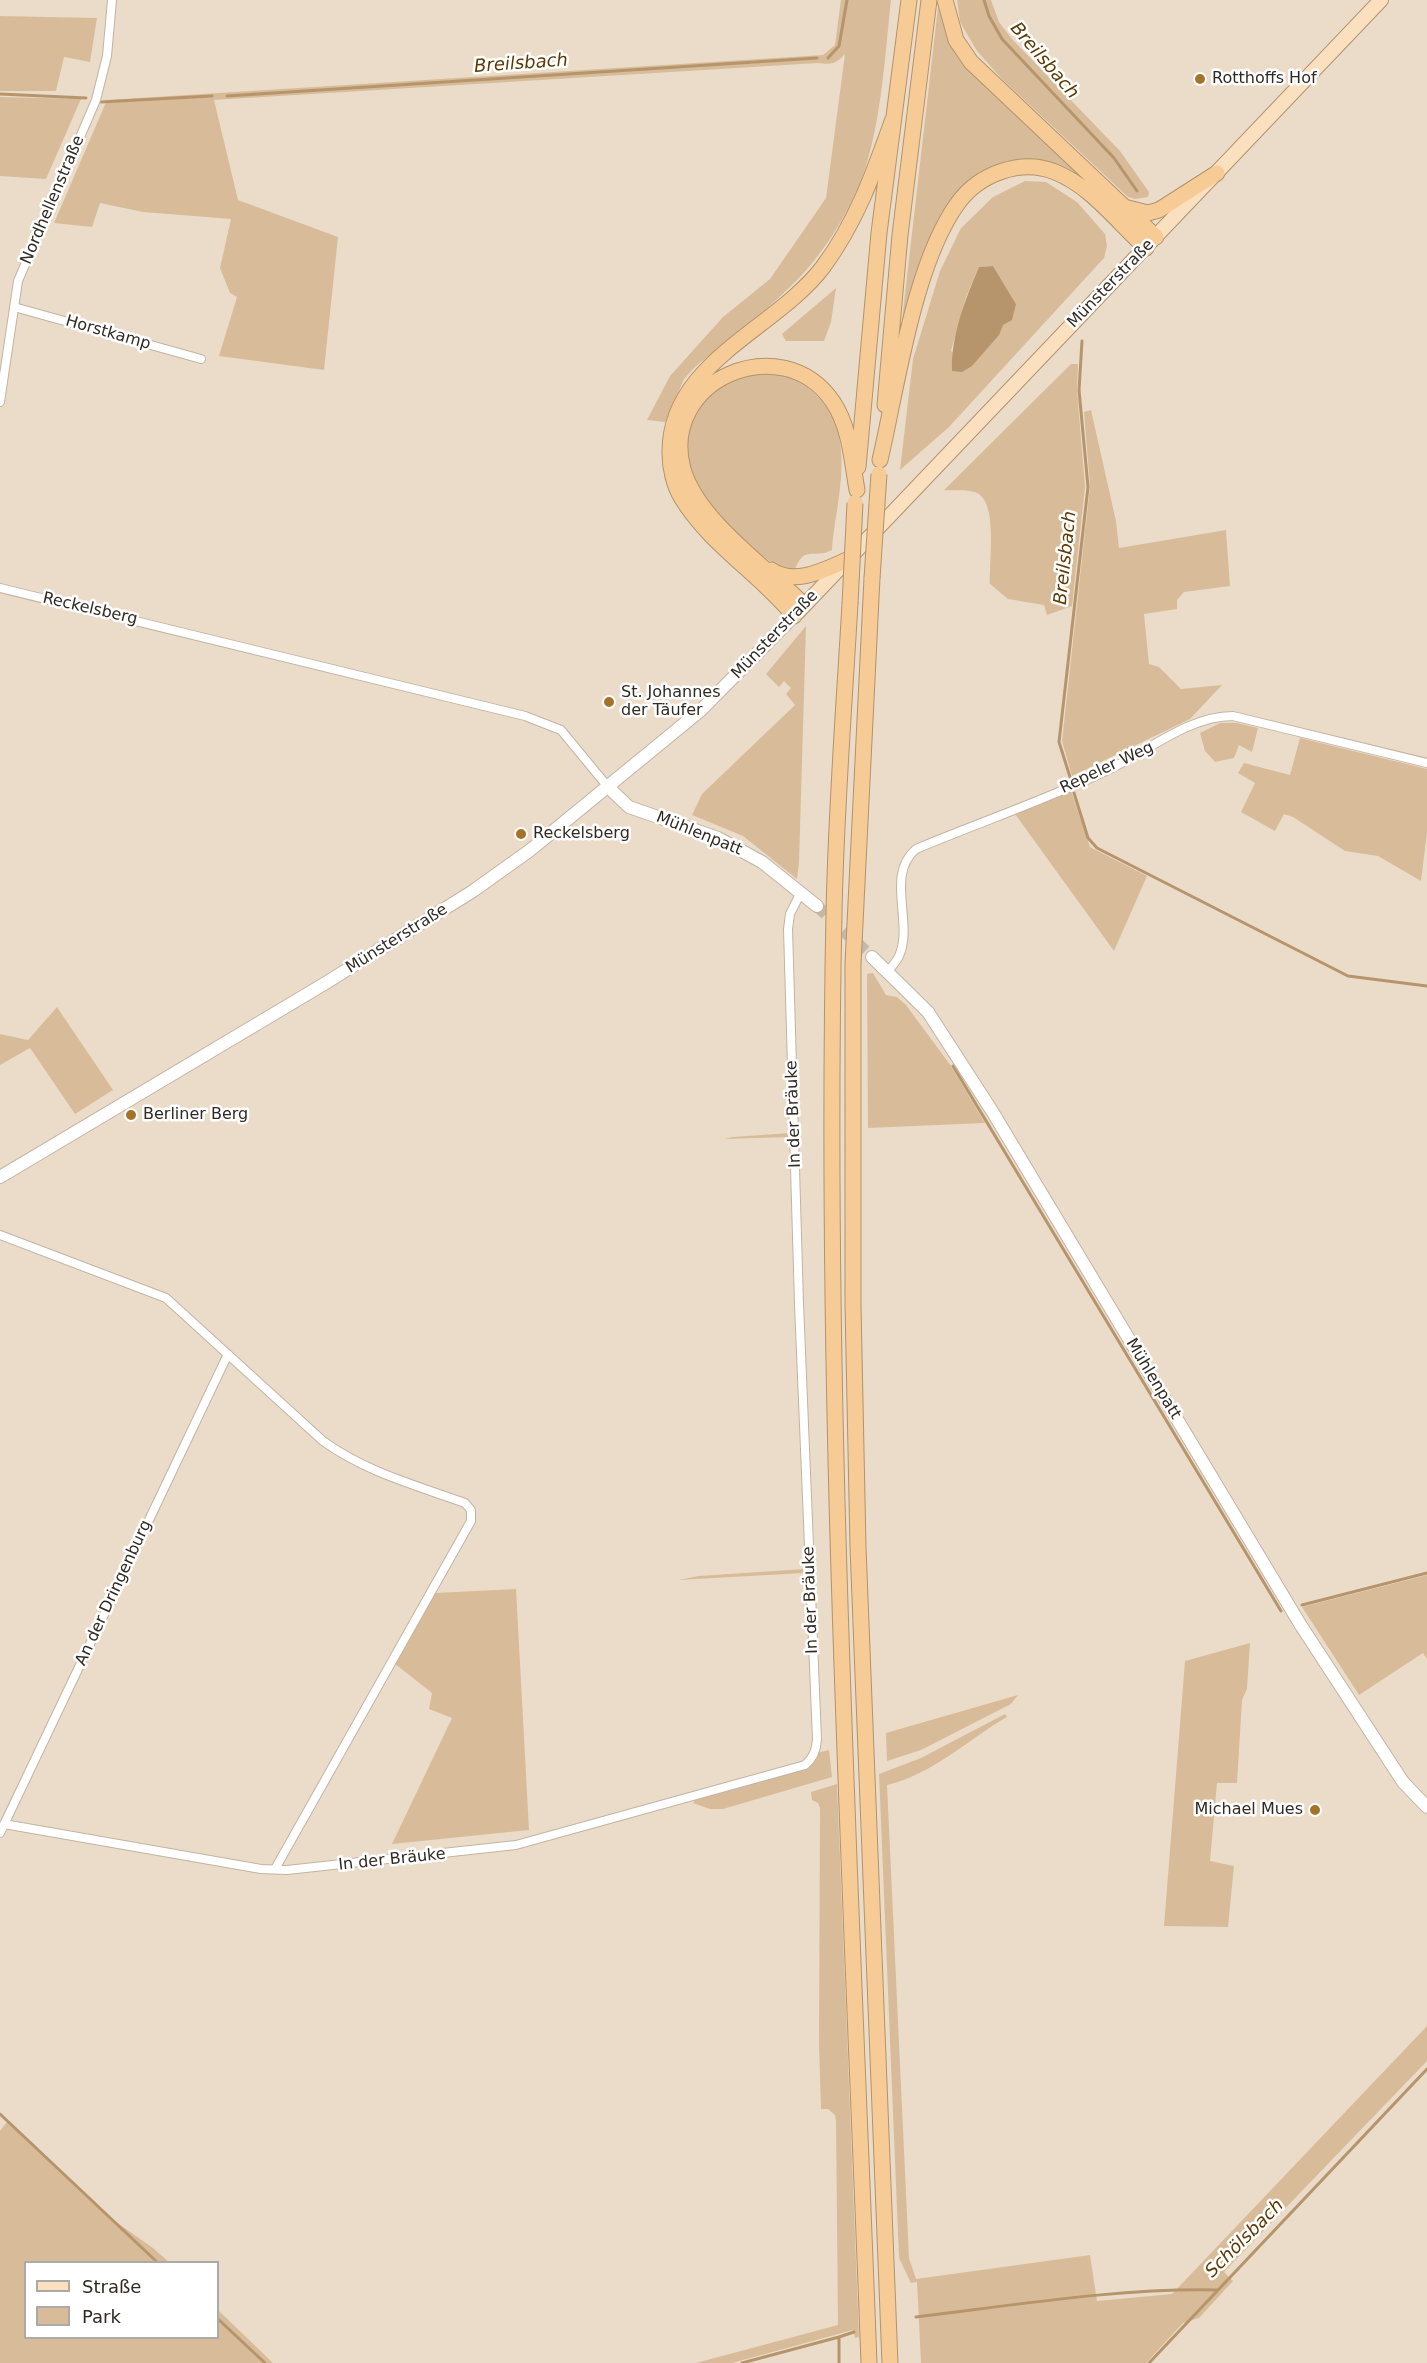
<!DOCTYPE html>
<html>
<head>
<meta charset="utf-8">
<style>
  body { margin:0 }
  #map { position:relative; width:1427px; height:2363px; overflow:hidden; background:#ebdcca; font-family:"DejaVu Sans",sans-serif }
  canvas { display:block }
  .legend { position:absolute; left:24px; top:2261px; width:195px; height:78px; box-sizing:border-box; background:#fff; border:2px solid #acaaa7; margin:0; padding:8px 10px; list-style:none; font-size:18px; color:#302a23 }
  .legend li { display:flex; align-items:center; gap:12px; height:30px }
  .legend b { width:30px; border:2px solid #acaaa7 }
</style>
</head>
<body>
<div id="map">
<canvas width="1427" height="2363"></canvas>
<ul class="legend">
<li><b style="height:8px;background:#fae0bf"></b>Straße</li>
<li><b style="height:16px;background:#d8bc99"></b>Park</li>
</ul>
</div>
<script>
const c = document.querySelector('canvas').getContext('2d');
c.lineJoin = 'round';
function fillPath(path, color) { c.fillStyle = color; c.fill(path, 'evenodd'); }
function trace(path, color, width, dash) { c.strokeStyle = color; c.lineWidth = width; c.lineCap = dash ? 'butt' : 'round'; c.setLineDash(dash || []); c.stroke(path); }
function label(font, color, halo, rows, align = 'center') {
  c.font = font + ' "DejaVu Sans",sans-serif'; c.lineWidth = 5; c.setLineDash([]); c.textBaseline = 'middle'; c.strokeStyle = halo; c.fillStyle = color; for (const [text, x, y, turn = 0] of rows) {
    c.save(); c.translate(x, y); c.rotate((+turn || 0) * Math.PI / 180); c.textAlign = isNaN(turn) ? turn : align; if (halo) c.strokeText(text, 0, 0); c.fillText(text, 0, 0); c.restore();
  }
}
const green = new Path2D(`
  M 841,0 L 891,0 C 885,55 882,113 866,166 C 854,206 822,257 792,285 C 762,315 727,340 695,367 L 684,379 L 665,422 L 647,420 L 670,376 L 723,317 L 770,279 L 826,198 L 845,54 C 836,64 830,65 818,63 L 214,100 L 238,200 L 338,237 L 324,370 L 219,356 L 237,297 L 230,293 L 220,268 L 231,219 L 143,212 L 100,203 L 92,227 L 54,223 L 107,100 L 823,55 L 835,45 Z
  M 957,0 L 991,0 L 999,22 L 1012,39 L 1120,151 L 1149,192 L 1148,197 L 1135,199 L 1128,197 L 1002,79 L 977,51 L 960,22 Z
  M 938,7 L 950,39 L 1087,181 L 1069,171 L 974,178 L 902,320 Z
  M 0,16 L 97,18 L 90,62 L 64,57 L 56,91 L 0,91 Z
  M 0,97 L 81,99 L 46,179 L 0,176 Z
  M 1025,181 L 1046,182 L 1077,202 L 1105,234 L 1107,246 L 1104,258 L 949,427 L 900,470 L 913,359 L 940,271 L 961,228 L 993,197 ZM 993,266 L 1016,304 L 972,366 L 951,351 L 966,297 L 979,267 Z
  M 836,288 L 831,322 L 824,341 L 786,341 L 782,334 Z
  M 1071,364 L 1078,364 L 1077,390 L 1085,487 L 1072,606 L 1047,615 L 1044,605 L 1008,599 L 990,584 C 989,562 998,503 977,493 C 968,489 953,491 944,490 Z
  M 748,372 C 776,372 798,376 818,397 C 858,438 836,500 832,550 C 813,560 804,543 794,572 C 773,568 756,550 741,537 C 696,499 661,441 711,391 C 719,382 737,377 748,372 Z
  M 1091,410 L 1116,521 L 1119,548 L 1226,530 L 1230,586 L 1184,592 L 1177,600 L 1177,609 L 1144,614 L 1149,664 L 1159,667 L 1181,689 L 1222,685 L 1190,719 L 1072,776 L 1062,741 L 1090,486 L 1084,412 Z
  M 806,626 L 799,863 L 797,879 L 743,836 L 692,815 L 702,794 L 795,705 L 786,694 L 791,688 L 784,681 L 779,687 L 766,674 Z
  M 1220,723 L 1237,723 L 1258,728 L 1252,752 L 1239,745 L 1234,758 L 1215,762 L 1205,751 L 1200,733 Z
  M 1300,738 L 1427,769 L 1427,832 L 1421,881 L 1378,856 L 1345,851 L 1293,817 L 1284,814 L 1275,831 L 1241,812 L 1255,783 L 1238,773 L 1244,763 L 1290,775 Z
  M 1071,791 L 1090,847 L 1147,876 L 1114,951 L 1015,814 Z
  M 873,973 L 886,995 L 897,997 L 906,1005 L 951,1066 L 985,1123 L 868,1128 L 867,974 Z
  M 57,1007 L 113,1090 L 75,1114 L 30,1048 L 0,1065 L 0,1034 L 28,1040 Z
  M 790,1133 L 790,1137 L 724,1139 L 733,1137 Z
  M 804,1569 L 804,1573 L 678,1580 L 699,1576 Z
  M 1427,1575 L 1427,1659 L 1423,1653 L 1359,1695 L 1302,1607 Z
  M 516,1589 L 529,1830 L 392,1844 L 452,1718 L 429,1709 L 432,1693 L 394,1663 L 435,1593 Z
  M 1250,1643 L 1247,1689 L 1242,1700 L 1237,1783 L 1217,1783 L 1210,1861 L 1234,1866 L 1228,1927 L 1164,1926 L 1185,1661 Z
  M 1018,1695 L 1011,1704 L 921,1750 L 887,1761 L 886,1733 Z
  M 1005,1714 L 1007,1717 C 966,1741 933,1774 887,1785 L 909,2258 L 916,2279 L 1090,2255 L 1097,2301 L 1172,2294 L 1427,2026 L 1427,2061 L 1224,2272 L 1233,2281 L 1199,2318 L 1183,2323 L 1146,2363 L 921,2363 L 917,2282 L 911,2283 L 899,2258 L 879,1774 L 921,1758 Z
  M 829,1750 L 832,1777 L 723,1809 L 710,1809 L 693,1803 L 695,1800 L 798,1770 L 817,1753 Z
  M 837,1784 L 859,2337 L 855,2338 L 853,2330 L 732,2363 L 696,2363 L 838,2325 L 836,2121 L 835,2115 L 828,2109 L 821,2109 L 819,2044 L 820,1808 L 818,1803 L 812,1800 L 811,1792 Z
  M 7,2122 L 109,2217 L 153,2248 L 169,2262 L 26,2262 L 26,2338 L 218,2338 L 218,2310 L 273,2363 L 0,2363 L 0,2131 Z`);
const water = new Path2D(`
  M 993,266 L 1016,304 L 1012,320 L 1003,325 L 999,335 L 972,366 L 962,372 L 952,371 C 951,335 965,300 979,267 Z`);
const stream = new Path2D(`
  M 984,0 L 989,16 L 1002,39 L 1114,158 L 1137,191
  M 828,58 L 839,46 L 847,0
  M 0,94 L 86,98
  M 227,96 L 817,58
  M 101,102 L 212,96
  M 1070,777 L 1059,742 L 1088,487 L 1079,390 L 1082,341
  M 1074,793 L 1088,838 L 1097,848 L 1348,976 L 1427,986
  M 953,1066 L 1281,1611
  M 1302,1605 L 1427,1573
  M 0,2114 L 157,2262
  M 916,2317 C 1016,2305 1117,2288 1218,2290
  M 218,2319 L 265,2363
  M 742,2363 L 839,2337
  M 839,2363 L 839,2337 L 854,2332
  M 1149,2363 L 1427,2069`);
const secondaryTunnel = new Path2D(`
  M 817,906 L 872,957`);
const street = new Path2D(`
  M 14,307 L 201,359
  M 0,402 L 18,281 L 96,100 L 107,56 L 112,0
  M 0,588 L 525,716 L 561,730 L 608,787
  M 888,971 C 892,966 897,961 899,956 C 914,923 885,875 916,849 C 980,822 1046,800 1108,770 C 1147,752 1188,716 1233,716 L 1427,763
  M 0,1235 L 166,1298 L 323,1441 C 366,1472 415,1485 465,1503 L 471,1510 L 471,1521 L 275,1869
  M 4,1824 L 261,1869 L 287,1870 L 516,1845 L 805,1765 C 814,1757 816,1750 817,1739 L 799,1304 L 788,929 L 790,914 L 801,892
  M 0,1833 L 228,1354`);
const secondary = new Path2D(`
  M 608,787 L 629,807 L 718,838 L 762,862 L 817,906
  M 872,957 L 928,1012 L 992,1111 L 1300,1624 L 1403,1782 L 1427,1807
  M 0,1177 L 324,984 L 473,891 L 529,851 L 701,710 L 794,616`);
const primary = new Path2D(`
  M 797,613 L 1381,0`);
const highway = new Path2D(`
  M 945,0 L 956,40 L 971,62 L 1156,237
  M 1124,207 L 1148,213 L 1159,210 L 1217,173
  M 885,405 L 900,235 L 929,0
  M 880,460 C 897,387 914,263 958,203 C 979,174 1021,158 1055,172 C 1091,186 1118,223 1146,248
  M 858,467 L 879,233 L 909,0
  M 771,570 C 795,586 824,570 847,560
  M 872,578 L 853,964 L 853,1305 L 858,1547 L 890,2363
  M 850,604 C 844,707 836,810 834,913 C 824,1397 851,1880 869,2363
  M 804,605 C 767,567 698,521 683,469 C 659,380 782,327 833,402 C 850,427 852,462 857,490
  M 794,616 C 760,574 709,544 681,497 C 674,485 670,468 670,454 C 668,363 775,330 823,267 C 857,221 874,172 893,119`);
const highwayBridge = new Path2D(`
  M 872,578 L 879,474
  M 850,604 L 855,503`);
const markers = [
  [1200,79,6,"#a57229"],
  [609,702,6,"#a57229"],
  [521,834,6,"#a57229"],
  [131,1115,6,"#a57229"],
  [1315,1810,6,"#a57229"]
];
const poiNames = [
  ["Rotthoffs Hof",1212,79],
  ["St. Johannes",621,693],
  ["der Täufer",621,711],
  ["Reckelsberg",533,834],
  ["Berliner Berg",143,1115],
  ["Michael Mues",1303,1810,"right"]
];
const streetNames = [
  ["Nordhellenstraße",53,200,-67],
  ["Münsterstraße",1111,284,-46],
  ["Horstkamp",108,333,16],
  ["Reckelsberg",90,609,13],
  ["Münsterstraße",775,635,-46],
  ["Repeler Weg",1107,768,-25],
  ["Mühlenpatt",699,834,22],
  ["Münsterstraße",397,939,-32],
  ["In der Bräuke",794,1114,-92],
  ["Mühlenpatt",1153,1379,59],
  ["An der Dringenburg",114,1593,-65],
  ["In der Bräuke",811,1600,-92],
  ["In der Bräuke",392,1860,-6]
];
const waterNames = [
  ["Breilsbach",1044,61,49],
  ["Breilsbach",521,64,-4],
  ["Breilsbach",1066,558,-84],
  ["Schölsbach",1245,2239,-45]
];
fillPath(green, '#d8bc99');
fillPath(water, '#b6956c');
trace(stream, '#b6956c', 3);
trace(secondaryTunnel, '#c6b8a9', 12, [12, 6]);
trace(street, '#c2b4a3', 10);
trace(secondary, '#c2b4a3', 14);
trace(primary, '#b1936d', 16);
trace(highway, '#b1936d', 17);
trace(street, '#fff', 8);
trace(secondary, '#fff', 12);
trace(primary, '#fae0bf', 14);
trace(highway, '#f7cb95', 15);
trace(highwayBridge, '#b1936d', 17, []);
trace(highwayBridge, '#f7cb95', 15);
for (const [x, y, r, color] of markers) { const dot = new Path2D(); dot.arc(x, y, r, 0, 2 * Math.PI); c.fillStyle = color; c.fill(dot); trace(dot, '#fff', 2); }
label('16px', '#302a23', '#fff', poiNames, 'left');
label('16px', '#302a23', '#fff', streetNames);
label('italic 18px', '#5c3a04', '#fff', waterNames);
</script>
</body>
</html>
